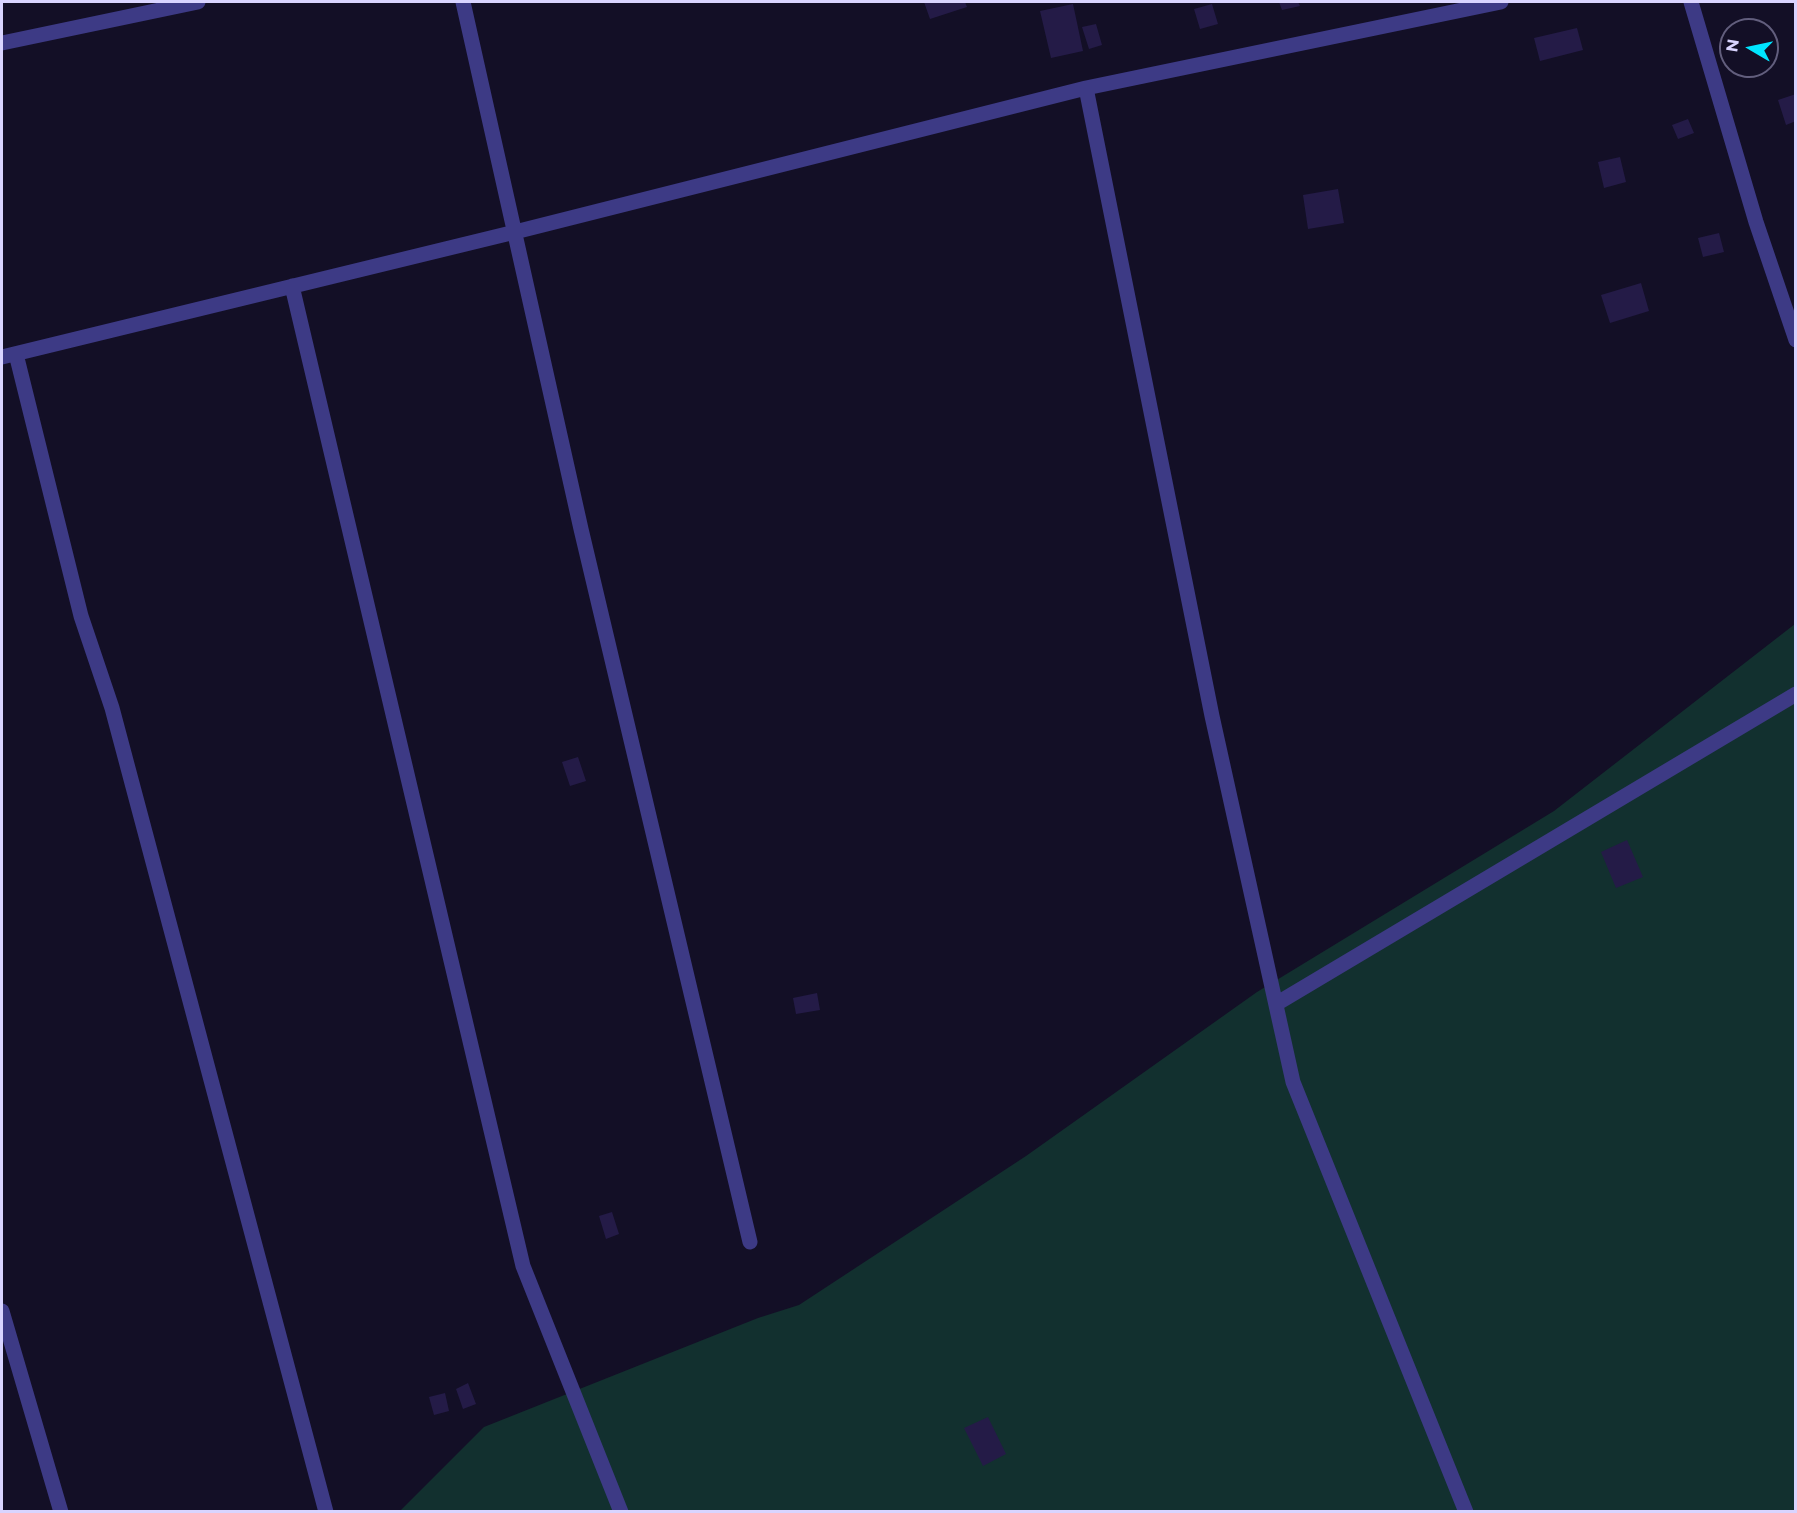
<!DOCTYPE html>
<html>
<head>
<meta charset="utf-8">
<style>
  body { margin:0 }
  #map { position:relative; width:1797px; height:1513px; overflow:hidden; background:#130f26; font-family:Montserrat,sans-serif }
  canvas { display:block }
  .frame { position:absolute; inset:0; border:3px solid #d9d4ff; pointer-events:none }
  .north { position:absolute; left:1719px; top:18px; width:60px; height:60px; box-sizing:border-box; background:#130f26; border:2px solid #625e7d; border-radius:50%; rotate:279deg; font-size:16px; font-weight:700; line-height:24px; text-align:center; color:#d9d4ff }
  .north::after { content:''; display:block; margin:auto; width:21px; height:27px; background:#00e5ff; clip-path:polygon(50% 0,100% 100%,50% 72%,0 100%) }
</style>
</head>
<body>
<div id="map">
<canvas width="1797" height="1513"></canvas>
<div class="frame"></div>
<div class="north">N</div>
</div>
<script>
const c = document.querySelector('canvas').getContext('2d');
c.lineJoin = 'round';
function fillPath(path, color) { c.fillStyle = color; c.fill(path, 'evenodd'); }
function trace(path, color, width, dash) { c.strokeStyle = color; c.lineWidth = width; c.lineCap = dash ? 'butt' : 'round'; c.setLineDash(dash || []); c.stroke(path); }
const green = new Path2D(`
  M 1795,624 L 1795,1511 L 399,1512 L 484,1427 L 758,1318 L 799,1305 L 1026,1156 L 1257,992 L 1554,811 Z`);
const building = new Path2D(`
  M 924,2 L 965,2 L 967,7 L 930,19 Z
  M 1279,2 L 1298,2 L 1300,6 L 1282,10 Z
  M 1073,4 L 1083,51 L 1051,58 L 1040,11 Z
  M 1212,4 L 1218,24 L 1200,29 L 1194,9 Z
  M 1096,24 L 1102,45 L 1089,49 L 1082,27 Z
  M 1577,28 L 1583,50 L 1540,61 L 1534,38 Z
  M 1796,94 L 1796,121 L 1786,125 L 1778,100 Z
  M 1688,119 L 1694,133 L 1678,139 L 1672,125 Z
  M 1620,157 L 1626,182 L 1604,188 L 1598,162 Z
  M 1338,189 L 1344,223 L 1308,229 L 1303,195 Z
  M 1719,233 L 1724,252 L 1703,257 L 1698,238 Z
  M 1641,283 L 1649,311 L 1610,323 L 1601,295 Z
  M 578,757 L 586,781 L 570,786 L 562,762 Z
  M 1627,840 L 1643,877 L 1616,888 L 1601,852 Z
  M 817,993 L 820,1010 L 796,1014 L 793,998 Z
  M 612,1212 L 619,1234 L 606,1239 L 599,1216 Z
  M 468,1383 L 476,1404 L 463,1409 L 456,1389 Z
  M 445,1393 L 449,1411 L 434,1415 L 429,1397 Z
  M 988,1417 L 1006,1454 L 983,1466 L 964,1428 Z`);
const street = new Path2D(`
  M 463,2 L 581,529 L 750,1242
  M 1691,2 L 1756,222 L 1796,340
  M 2,43 L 198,2
  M 1086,88 L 1212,716 L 1293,1082 L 1466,1512
  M 292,286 L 523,1266 L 621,1512
  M 16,354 L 81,616 L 112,708 L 326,1512
  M 2,357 L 515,232 L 1086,88 L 1501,2
  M 1276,1004 L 1796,694
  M 2,1311 L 61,1512`);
fillPath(green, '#12302f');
fillPath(building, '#241b47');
trace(street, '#3d3a85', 15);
</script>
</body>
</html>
